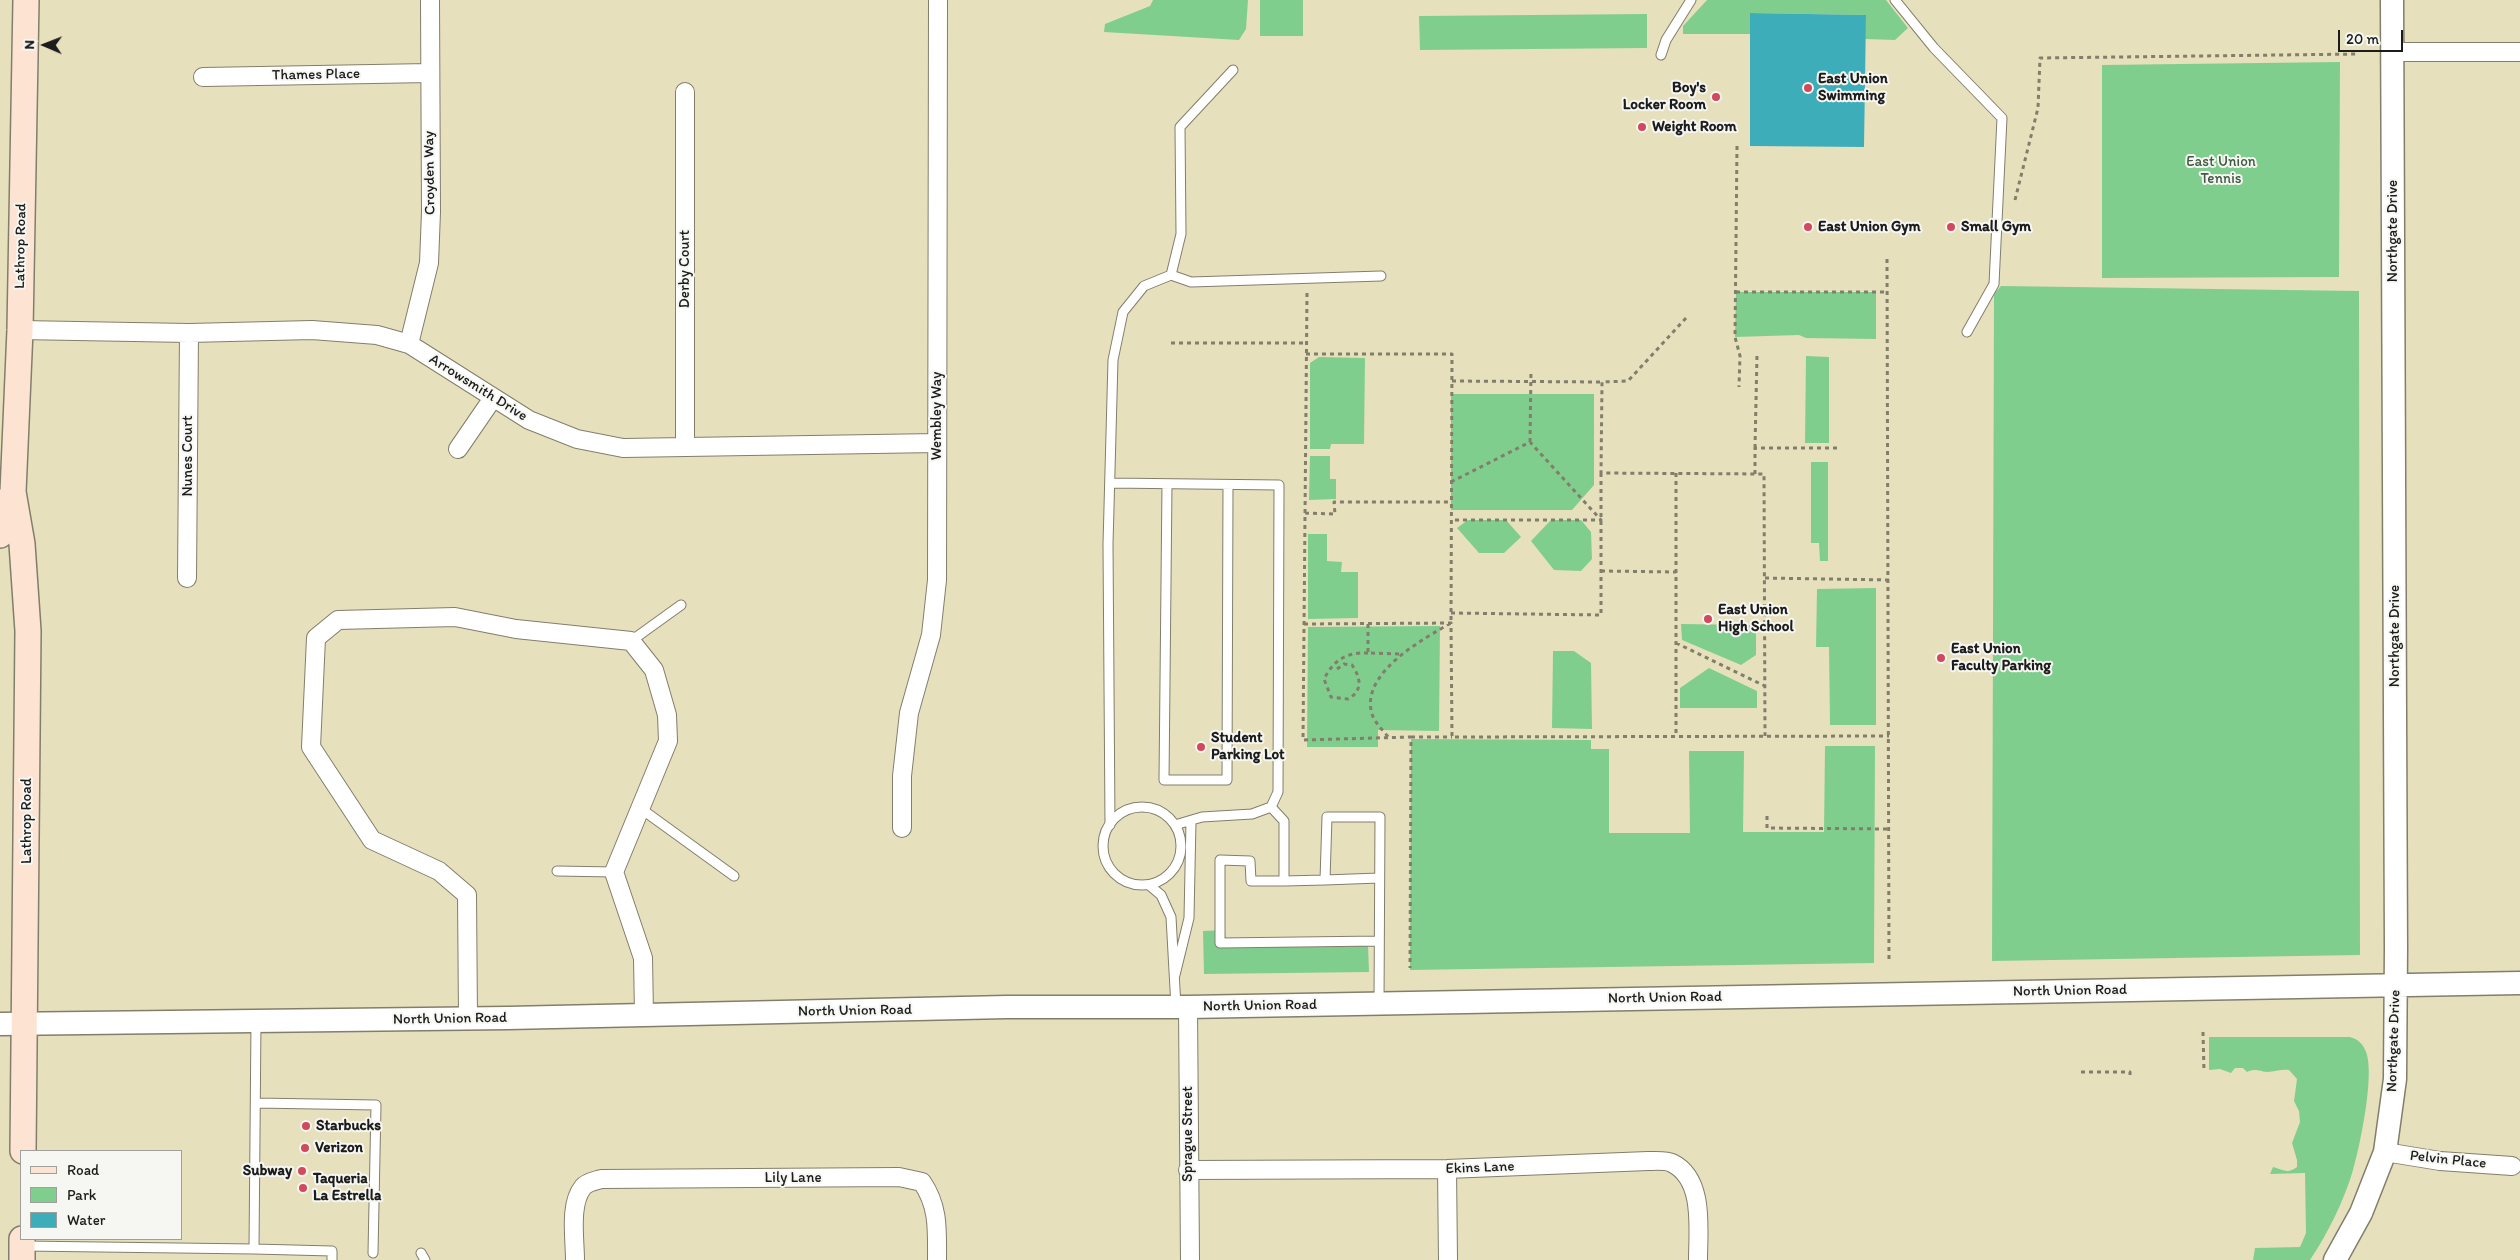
<!DOCTYPE html>
<html>
<head>
<meta charset="utf-8">
<style>
  body { margin:0 }
  #map { position:relative; width:2520px; height:1260px; overflow:hidden; background:#e7e0bd; font-family:Itim,sans-serif }
  canvas { display:block }
  .legend { position:absolute; left:20px; top:1150px; width:162px; height:90px; box-sizing:border-box; background:#f6f6f2; border:1px solid #9f9f9c; margin:0; padding:6px 9px; list-style:none; font-size:15px; color:#1c1c1c }
  .legend li { display:flex; align-items:center; gap:10px; height:25px }
  .legend b { width:25px; border:1px solid #9f9f9c }
  .north { position:absolute; left:20px; top:20px; width:50px; height:50px; -webkit-text-stroke:4px #f6f6f2; paint-order:stroke; rotate:271deg; font-size:14px; font-weight:700; line-height:20px; text-align:center; color:#1c1c1c }
  .north::after { content:''; display:block; margin:auto; width:18px; height:22px; background:#1c1c1c; clip-path:polygon(50% 0,100% 100%,50% 72%,0 100%) }
  .scale { position:absolute; left:2338px; top:30px; width:65px; height:22px; box-sizing:border-box; border:2px solid #1c1c1c; border-top:0; padding-left:6px; font-size:15px; line-height:18px; white-space:nowrap; color:#1c1c1c; -webkit-text-stroke:4px #f6f6f2; paint-order:stroke }
</style>
</head>
<body>
<div id="map">
<canvas width="2520" height="1260"></canvas>
<ul class="legend">
<li><b style="height:6px;background:#fde3d1"></b>Road</li>
<li><b style="height:14px;background:#80ce8e"></b>Park</li>
<li><b style="height:14px;background:#3eadba"></b>Water</li>
</ul>
<div class="north">N</div>
<div class="scale">20 m</div>
</div>
<script>
const c = document.querySelector('canvas').getContext('2d');
c.lineJoin = 'round';
function fillPath(path, color) { c.fillStyle = color; c.fill(path, 'evenodd'); }
function trace(path, color, width, dash) { c.strokeStyle = color; c.lineWidth = width; c.lineCap = dash ? 'butt' : 'round'; c.setLineDash(dash || []); c.stroke(path); }
function label(font, color, halo, rows, align = 'center') {
  c.font = font + ' Itim,sans-serif'; c.lineWidth = 4; c.setLineDash([]); c.textBaseline = 'middle'; c.strokeStyle = halo; c.fillStyle = color; for (const [text, x, y, turn = 0] of rows) {
    c.save(); c.translate(x, y); c.rotate((+turn || 0) * Math.PI / 180); c.textAlign = isNaN(turn) ? turn : align; if (halo) c.strokeText(text, 0, 0); c.fillText(text, 0, 0); c.restore();
  }
}
const green = new Path2D(`
  M 1153,0 L 1248,0 L 1246,29 L 1239,40 L 1104,32 L 1105,24 L 1150,6 Z
  M 1260,0 L 1303,0 L 1303,36 L 1260,36 Z
  M 1707,0 L 1886,0 L 1908,28 L 1895,40 L 1865,39 L 1866,15 L 1750,13 L 1750,34 L 1683,34 L 1683,26 Z
  M 1647,14 L 1647,48 L 1420,50 L 1419,16 Z
  M 2340,62 L 2339,277 L 2102,278 L 2102,65 Z
  M 2001,286 L 2359,291 L 2360,955 L 1992,961 L 1994,294 Z
  M 1736,292 L 1876,292 L 1876,339 L 1806,338 L 1799,335 L 1735,337 Z
  M 1806,356 L 1829,357 L 1829,443 L 1805,443 Z
  M 1319,357 L 1365,358 L 1364,444 L 1331,444 L 1330,449 L 1310,449 L 1310,363 Z
  M 1451,394 L 1594,394 L 1594,485 L 1572,510 L 1451,510 Z
  M 1310,456 L 1330,456 L 1330,479 L 1336,479 L 1336,499 L 1309,500 Z
  M 1811,462 L 1828,462 L 1828,561 L 1820,561 L 1819,543 L 1811,543 Z
  M 1468,520 L 1506,520 L 1521,537 L 1504,553 L 1479,553 L 1457,528 Z
  M 1551,520 L 1581,520 L 1591,532 L 1592,559 L 1581,571 L 1554,570 L 1531,541 Z
  M 1308,534 L 1327,534 L 1327,561 L 1342,562 L 1341,572 L 1358,572 L 1358,618 L 1308,619 Z
  M 1876,588 L 1876,725 L 1830,725 L 1829,647 L 1816,647 L 1817,589 Z
  M 1681,624 L 1756,625 L 1756,655 L 1741,665 L 1682,640 Z
  M 1440,626 L 1439,731 L 1378,730 L 1378,747 L 1307,747 L 1308,627 Z
  M 1553,651 L 1574,651 L 1591,663 L 1592,729 L 1552,728 Z
  M 1709,668 L 1757,691 L 1757,708 L 1680,708 L 1680,688 Z
  M 1411,739 L 1591,740 L 1591,749 L 1609,749 L 1609,833 L 1690,833 L 1689,751 L 1744,751 L 1743,832 L 1824,832 L 1825,746 L 1875,746 L 1874,963 L 1410,970 Z
  M 1225,930 L 1226,947 L 1368,945 L 1369,972 L 1204,974 L 1203,931 Z
  M 2209,1037 L 2350,1037 C 2358,1039 2363,1044 2366,1052 C 2375,1074 2360,1147 2353,1170 C 2344,1201 2328,1233 2310,1260 L 2253,1260 L 2255,1248 L 2300,1247 L 2306,1233 L 2305,1173 L 2270,1174 L 2273,1167 C 2283,1170 2288,1174 2297,1167 L 2297,1160 L 2292,1143 L 2300,1122 L 2299,1111 L 2294,1101 L 2297,1079 L 2289,1070 C 2281,1069 2275,1072 2267,1072 C 2258,1071 2256,1068 2247,1072 L 2243,1068 L 2235,1068 L 2231,1073 L 2220,1069 L 2209,1070 Z`);
const water = new Path2D(`
  M 1750,13 L 1866,15 L 1864,147 L 1750,146 Z`);
const path = new Path2D(`
  M 1737,146 L 1735,337 L 1740,356 L 1739,387
  M 2015,200 L 2038,108 L 2040,58 L 2359,54
  M 1887,259 L 1889,963
  M 1736,292 L 1888,292
  M 1307,293 L 1303,740 L 1411,737 L 1410,968
  M 1686,318 L 1628,381 L 1602,382 L 1601,473 L 1764,474 L 1765,736
  M 1171,343 L 1306,343
  M 1306,354 L 1452,354 L 1451,623 C 1423,639 1364,671 1371,710 C 1373,722 1383,730 1390,739
  M 1452,381 L 1602,382
  M 1530,442 L 1531,370
  M 1755,448 L 1757,355
  M 1676,473 L 1676,736
  M 1755,474 L 1755,448 L 1838,448
  M 1451,482 L 1530,442 L 1601,520 L 1451,520
  M 1305,513 L 1335,514 L 1334,502 L 1451,502
  M 1601,571 L 1676,572
  M 1765,578 L 1890,580
  M 1451,613 L 1601,615 L 1601,473
  M 1304,624 L 1451,623 L 1452,737 L 1889,736
  M 1368,624 L 1368,653 L 1403,654
  M 1676,643 L 1765,686
  M 1337,669 L 1344,664 L 1352,665 C 1361,678 1363,691 1348,699 L 1331,697 L 1324,679 C 1334,660 1346,652 1368,653
  M 1411,737 L 1452,737
  M 1767,816 L 1767,828 L 1889,829
  M 2203,1032 L 2204,1071
  M 2081,1072 L 2130,1072 L 2130,1076`);
const service = new Path2D(`
  M 1895,0 L 1934,48 L 2002,118 L 1994,284 L 1967,332
  M 1661,55 L 1666,40 L 1691,0
  M 1171,275 L 1181,234 L 1180,127 L 1233,70
  M 1110,483 L 1279,485 L 1278,792 L 1271,807 L 1252,814 L 1202,817 L 1175,825
  M 1167,484 L 1164,780 L 1227,780 L 1228,485
  M 631,641 L 681,605
  M 1271,807 L 1284,821 L 1284,881 L 1325,880 L 1327,817 L 1380,817 L 1379,1003
  M1103 846a39 39 0 1 1 78 0a39 39 0 1 1-78 0Z
  M 640,808 L 734,876
  M 1110,825 L 1108,544 L 1113,360 L 1123,312 L 1144,286 L 1171,275 L 1191,282 L 1381,276
  M 557,871 L 614,872
  M 1325,880 L 1379,878
  M 1284,881 L 1251,881 L 1250,861 L 1220,860 L 1220,943 L 1379,941
  M 1149,885 L 1161,895 L 1171,917 L 1176,1007
  M 1175,975 L 1189,918 L 1191,821
  M 256,1103 L 376,1105 L 373,1253
  M 23,1246 L 254,1249 L 256,1021
  M 254,1249 L 332,1251 L 332,1260
  M 421,1253 L 425,1260`);
const minor = new Path2D(`
  M 2392,52 L 2520,52
  M 203,77 L 429,73
  M 20,330 L 189,333 L 312,330 L 377,335 L 409,344 L 529,420 L 577,439 L 623,448 L 937,443
  M 409,344 L 429,263 L 431,212 L 430,0
  M 685,446 L 685,92
  M 458,449 L 493,398
  M 187,578 L 189,333
  M 902,828 L 902,776 L 909,713 L 931,635 L 937,580 L 938,0
  M 1188,1007 L 1190,1260
  M 468,1018 L 467,895 L 439,871 L 372,840 L 311,747 L 316,638 L 338,620 L 455,617 L 516,629 L 631,641 L 654,670 L 667,715 L 668,741 L 614,872 L 643,958 L 644,1015
  M 2385,1152 L 2440,1161 L 2512,1166
  M 1447,1169 L 1448,1260
  M 1188,1170 L 1447,1169 L 1648,1161 C 1655,1161 1666,1160 1672,1163 C 1705,1179 1698,1230 1698,1260
  M 575,1260 C 575,1239 569,1204 583,1187 C 587,1182 595,1181 601,1179 L 899,1177 L 922,1182 C 939,1207 937,1230 937,1260`);
const tertiary = new Path2D(`
  M 0,1024 L 508,1018 L 1007,1007 L 1188,1007 L 2520,983
  M 2335,1260 L 2361,1213 L 2385,1152 L 2395,1079 L 2396,947 L 2392,0`);
const secondary = new Path2D(`
  M 0,535 L 11,496
  M 23,1151 L 28,631 L 22,544 L 13,492 L 20,330 L 26,0
  M 22,1260 L 22,1239`);
const markers = [
  [1808,88,5,"#d1495b"],
  [1716,97,5,"#d1495b"],
  [1642,127,5,"#d1495b"],
  [1808,227,5,"#d1495b"],
  [1951,227,5,"#d1495b"],
  [1708,619,5,"#d1495b"],
  [1941,658,5,"#d1495b"],
  [1201,747,5,"#d1495b"],
  [306,1126,5,"#d1495b"],
  [305,1148,5,"#d1495b"],
  [302,1171,5,"#d1495b"],
  [303,1188,5,"#d1495b"]
];
const streetNames = [
  ["Thames Place",316,75,-1],
  ["Croyden Way",430,173,-91],
  ["Northgate Drive",2393,231,-90],
  ["Lathrop Road",21,246,-89],
  ["Derby Court",685,269,-90],
  ["Arrowsmith Drive",478,388,32],
  ["Wembley Way",937,416,-90],
  ["Nunes Court",188,456,-90],
  ["Northgate Drive",2395,636,-90],
  ["Lathrop Road",27,821,-90],
  ["North Union Road",2070,991,-1],
  ["North Union Road",1665,998,-1],
  ["North Union Road",1260,1006,-1],
  ["North Union Road",855,1011,-1],
  ["North Union Road",450,1019,-1],
  ["Northgate Drive",2394,1041,-88],
  ["Sprague Street",1188,1134,-90],
  ["Pelvin Place",2448,1160,6],
  ["Ekins Lane",1480,1168,-2],
  ["Lily Lane",793,1178]
];
const poiNames = [
  ["East Union",1818,79],
  ["Swimming",1818,96],
  ["Boy's",1706,88,"right"],
  ["Locker Room",1706,105,"right"],
  ["Weight Room",1652,127],
  ["East Union Gym",1818,227],
  ["Small Gym",1961,227],
  ["East Union",1718,610],
  ["High School",1718,627],
  ["East Union",1951,649],
  ["Faculty Parking",1951,666],
  ["Student",1211,738],
  ["Parking Lot",1211,755],
  ["Starbucks",316,1126],
  ["Verizon",315,1148],
  ["Subway",292,1171,"right"],
  ["Taqueria",313,1179],
  ["La Estrella",313,1196]
];
const parkNames = [
  ["East Union",2221,162],
  ["Tennis",2221,179]
];
fillPath(green, '#80ce8e');
fillPath(water, '#3eadba');
trace(service, '#827e6c', 11);
trace(minor, '#827e6c', 20);
trace(tertiary, '#827e6c', 25);
trace(secondary, '#827e6c', 28);
trace(path, '#827e6c', 3, [4, 4]);
trace(service, '#fff', 9);
trace(minor, '#fff', 18);
trace(tertiary, '#fff', 22);
trace(secondary, '#fde3d1', 25);
for (const [x, y, r, color] of markers) { const dot = new Path2D(); dot.arc(x, y, r, 0, 2 * Math.PI); c.fillStyle = color; c.fill(dot); trace(dot, '#f6f6f2', 2); }
label('15px', '#1c1c1c', '#f6f6f2', streetNames);
label('bold 15px', '#1c1c1c', '#f6f6f2', poiNames, 'left');
label('15px', '#3f5a44', '#f6f6f2', parkNames);
</script>
</body>
</html>
